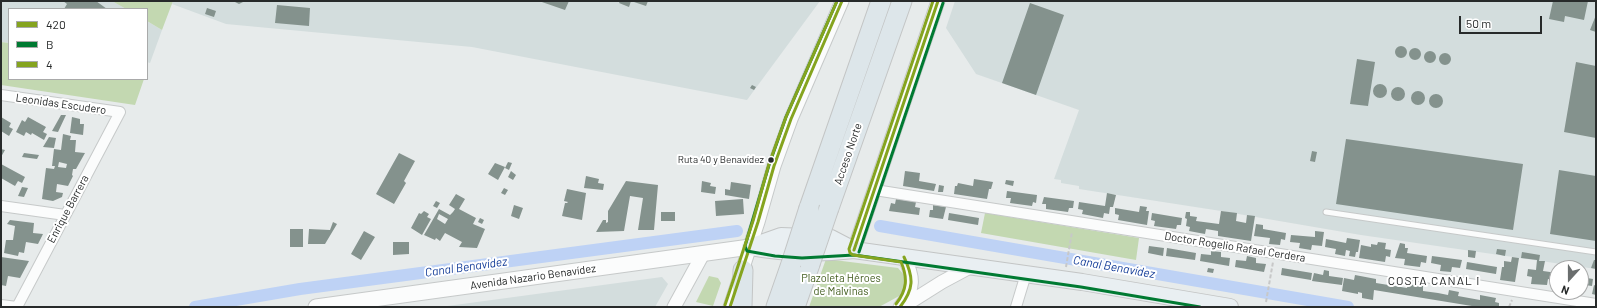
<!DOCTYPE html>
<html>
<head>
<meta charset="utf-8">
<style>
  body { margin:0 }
  #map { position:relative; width:1597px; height:308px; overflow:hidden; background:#e7ebeb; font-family:Barlow,sans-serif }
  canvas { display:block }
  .frame { position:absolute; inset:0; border:2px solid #272a2a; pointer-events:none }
  .legend { position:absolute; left:8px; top:8px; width:140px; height:72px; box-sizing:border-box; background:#fff; border:1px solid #a9aaaa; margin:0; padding:5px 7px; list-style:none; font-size:12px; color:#272a2a }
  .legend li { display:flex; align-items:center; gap:8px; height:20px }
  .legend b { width:20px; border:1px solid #a9aaaa }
  .north { position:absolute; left:1549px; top:260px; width:40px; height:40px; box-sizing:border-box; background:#fff; border:1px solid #a9aaaa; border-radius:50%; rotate:201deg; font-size:11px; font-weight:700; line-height:16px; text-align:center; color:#272a2a }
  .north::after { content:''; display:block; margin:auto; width:14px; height:18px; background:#6a6e6e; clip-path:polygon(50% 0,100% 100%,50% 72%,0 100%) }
  .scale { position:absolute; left:1459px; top:16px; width:83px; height:18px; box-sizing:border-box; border:2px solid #272a2a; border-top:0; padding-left:5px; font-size:12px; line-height:14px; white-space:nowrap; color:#272a2a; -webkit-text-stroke:3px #fff; paint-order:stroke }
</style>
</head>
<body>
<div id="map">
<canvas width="1597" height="308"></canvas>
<div class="frame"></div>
<ul class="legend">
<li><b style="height:5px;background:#85a41f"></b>420</li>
<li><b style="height:5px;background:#007a32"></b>B</li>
<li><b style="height:5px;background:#85a41f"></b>4</li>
</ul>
<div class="north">N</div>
<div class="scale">50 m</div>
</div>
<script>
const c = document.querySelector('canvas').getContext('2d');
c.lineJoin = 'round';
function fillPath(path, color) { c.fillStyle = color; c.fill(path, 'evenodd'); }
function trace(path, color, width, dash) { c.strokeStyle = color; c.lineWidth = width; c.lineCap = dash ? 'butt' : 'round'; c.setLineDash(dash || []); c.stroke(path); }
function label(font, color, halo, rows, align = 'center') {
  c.font = font + ' Barlow,sans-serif'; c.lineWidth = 4; c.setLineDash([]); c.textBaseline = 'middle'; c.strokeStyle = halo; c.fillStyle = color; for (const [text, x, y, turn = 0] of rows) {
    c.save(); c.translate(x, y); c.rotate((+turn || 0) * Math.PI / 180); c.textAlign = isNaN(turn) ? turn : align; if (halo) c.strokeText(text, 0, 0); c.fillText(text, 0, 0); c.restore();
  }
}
const built = new Path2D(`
  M 1,1 L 112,1 L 126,9 L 9,9 L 9,43 L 1,42 Z
  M 173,1 L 820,1 L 747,100 L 472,47 L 226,24 L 172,4 Z
  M 955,1 L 1596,1 L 1596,269 L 1361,235 L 1221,211 L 1079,189 L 1079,186 L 1061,183 L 1061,180 L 1054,179 L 1079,110 L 976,74 L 946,28 Z
  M 147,21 L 162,30 L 150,63 L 147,62 Z
  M 662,277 L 668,284 L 655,307 L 440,307 Z`);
const green = new Path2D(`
  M 112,1 L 173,1 L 162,30 L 147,21 L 147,9 L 126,9 Z
  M 1,42 L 9,43 L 9,79 L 144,79 L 135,105 L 1,85 Z
  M 985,213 L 1139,238 L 1136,260 L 981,233 Z
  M 826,259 L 898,268 L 904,275 L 906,288 L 901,295 L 879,307 L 809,307 Z
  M 709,276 L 718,278 L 721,283 L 713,306 L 696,302 Z`);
const canal = new Path2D(`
  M 880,226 L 1348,307
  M 195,307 L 300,289 L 737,231`);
const building = new Path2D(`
  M 63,1 L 96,1 L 107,9 L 64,9 L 67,4 Z
  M 233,1 L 245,1 L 239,4 Z
  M 539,1 L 569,1 L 565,10 Z
  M 620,1 L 648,1 L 646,6 L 631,1 L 629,7 L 619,3 Z
  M 1553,1 L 1588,1 L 1584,20 L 1565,16 L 1564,22 L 1549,19 Z
  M 1030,3 L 1064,15 L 1036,95 L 1002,83 Z
  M 277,5 L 310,8 L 309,26 L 275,23 Z
  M 207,8 L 216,11 L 214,17 L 205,14 Z
  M 1596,15 L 1596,32 L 1590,30 Z
  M1395 52a6 6 0 1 1 12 0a6 6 0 1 1-12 0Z
  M1409 54a6 6 0 1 1 12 0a6 6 0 1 1-12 0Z
  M1424 57a6 6 0 1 1 12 0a6 6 0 1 1-12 0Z
  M1439 59a6 6 0 1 1 12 0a6 6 0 1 1-12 0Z
  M 1357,59 L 1375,62 L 1368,106 L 1350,104 Z
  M 1576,62 L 1596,66 L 1596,138 L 1564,132 Z
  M1373 91a7 7 0 1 1 14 0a7 7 0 1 1-14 0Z
  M 752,85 L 756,87 L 754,90 L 750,88 Z
  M1391 94a7 7 0 1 1 14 0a7 7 0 1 1-14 0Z
  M1411 98a7 7 0 1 1 14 0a7 7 0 1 1-14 0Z
  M1429 101a7 7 0 1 1 14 0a7 7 0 1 1-14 0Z
  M 61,115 L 66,115 L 58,132 L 52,131 Z
  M 1,117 L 11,123 L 9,127 L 13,129 L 9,136 L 1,131 Z
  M 28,117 L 46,127 L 43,132 L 47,134 L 44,140 L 32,133 L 31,135 L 26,132 L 24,136 L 16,132 L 22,120 L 25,122 Z
  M 72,117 L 80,119 L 80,124 L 84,124 L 83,135 L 70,133 Z
  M 63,134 L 71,136 L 70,140 L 76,140 L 75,152 L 85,153 L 76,169 L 73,169 L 72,175 L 73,176 L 68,186 L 57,184 L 56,192 L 63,193 L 62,197 L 53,201 L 42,199 L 46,168 L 54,169 L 55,166 L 52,166 L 54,149 L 61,150 ZM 59,162 L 67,164 L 66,168 L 58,167 Z
  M 49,137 L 56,138 L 54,148 L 43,147 Z
  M 1346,139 L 1523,164 L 1513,230 L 1336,204 Z
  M 1,149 L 5,150 L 1,157 Z
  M 1312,151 L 1317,152 L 1315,162 L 1310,161 Z
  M 24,153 L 39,155 L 37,159 L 22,157 Z
  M 399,153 L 415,161 L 404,181 L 406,183 L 394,204 L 376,194 Z
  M 508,162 L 512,163 L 509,170 L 505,168 Z
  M 495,163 L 505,167 L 498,180 L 488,174 Z
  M 1,164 L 25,177 L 22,183 L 18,181 L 15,186 L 1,178 Z
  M 1559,170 L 1596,176 L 1596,241 L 1550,234 Z
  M 511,171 L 516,175 L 513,180 L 508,177 Z
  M 905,171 L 920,173 L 919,181 L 936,184 L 934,191 L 903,186 Z
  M 586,176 L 599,179 L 598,183 L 604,184 L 603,190 L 584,188 Z
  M 974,179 L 993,182 L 991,189 L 989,189 L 987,199 L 954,194 L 955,186 L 957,186 L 958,183 L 973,186 Z
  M 1006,180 L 1014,181 L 1013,186 L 1005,184 Z
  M 626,181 L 658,185 L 654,230 L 638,230 L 643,198 L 630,196 L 624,231 L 596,232 L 603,220 L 606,220 L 606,223 L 608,222 L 608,211 Z
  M 702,181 L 711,183 L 710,186 L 716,187 L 715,194 L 701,192 Z
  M 731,182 L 751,185 L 749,199 L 725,195 L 725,189 L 730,190 Z
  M 939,185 L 944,186 L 943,192 L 938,192 Z
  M 22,187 L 28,188 L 24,197 L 18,196 Z
  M 504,188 L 508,190 L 505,195 L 501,193 Z
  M 567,189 L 586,193 L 582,220 L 562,216 L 565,203 L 567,203 L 568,202 L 564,201 Z
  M 1007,191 L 1037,195 L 1036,203 L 1033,202 L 1032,206 L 1010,203 L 1011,198 L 1006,198 Z
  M 1107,193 L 1116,195 L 1113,207 L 1110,207 L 1109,214 L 1104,213 L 1103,218 L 1082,214 L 1083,210 L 1078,209 L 1079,202 L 1105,206 Z
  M 456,194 L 465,199 L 459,209 L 476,218 L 473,224 L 485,229 L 477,248 L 459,247 L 462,242 L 445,233 L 440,241 L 436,238 L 435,240 L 424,235 L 439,209 L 450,215 L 453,212 L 455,209 L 449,205 ZM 439,214 L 448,219 L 445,224 L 437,219 Z
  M 1044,197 L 1074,201 L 1073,208 L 1069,208 L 1068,212 L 1046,209 L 1046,204 L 1042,204 Z
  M 743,199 L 744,214 L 716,216 L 715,201 Z
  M 896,199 L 916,202 L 915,207 L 920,208 L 919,215 L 889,211 L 891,203 L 895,204 Z
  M 436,201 L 440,203 L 437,208 L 433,206 Z
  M 514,205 L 523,208 L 519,219 L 511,216 Z
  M 933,205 L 946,207 L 943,219 L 929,217 L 930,210 L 933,210 Z
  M 1140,206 L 1147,207 L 1146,211 L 1149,211 L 1147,225 L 1118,220 L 1119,215 L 1115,214 L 1115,208 L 1139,212 Z
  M 424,211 L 429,214 L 427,217 L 431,219 L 422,235 L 411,228 L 419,213 L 421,214 Z
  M 1221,211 L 1237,213 L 1236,221 L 1246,223 L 1247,215 L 1255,216 L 1251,241 L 1218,236 L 1218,231 L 1206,229 L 1205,234 L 1189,231 L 1190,227 L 1186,226 L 1187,219 L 1185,218 L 1186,212 L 1190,212 L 1190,216 L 1197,217 L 1196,221 L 1219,224 Z
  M 661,212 L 675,212 L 675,221 L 661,221 Z
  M 949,213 L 979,218 L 978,225 L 948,220 Z
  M 1152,213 L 1182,218 L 1181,225 L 1177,225 L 1176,229 L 1154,226 L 1155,221 L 1151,220 Z
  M 480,218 L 484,220 L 482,224 L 478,222 Z
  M 10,220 L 34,223 L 33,233 L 43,234 L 38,244 L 26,242 L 24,253 L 19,252 L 18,256 L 4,253 L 6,240 L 13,240 L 15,226 L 7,224 Z
  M 333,222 L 337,224 L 325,244 L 308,244 L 309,229 L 330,230 Z
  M 1256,224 L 1263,225 L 1263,229 L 1286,233 L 1285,240 L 1281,239 L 1280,245 L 1269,244 L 1270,238 L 1254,236 Z
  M 290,229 L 303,229 L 303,247 L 290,247 Z
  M 364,231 L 375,237 L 361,260 L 351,254 Z
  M 1315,231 L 1324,232 L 1322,246 L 1312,245 L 1311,250 L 1299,248 L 1300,243 L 1290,242 L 1291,235 L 1315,237 Z
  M 1347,238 L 1360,240 L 1358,252 L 1356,252 L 1355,257 L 1349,256 L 1350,251 L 1346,250 L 1345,256 L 1335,254 L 1336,249 L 1325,247 L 1326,239 L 1346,243 Z
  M 393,242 L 409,242 L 409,254 L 393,255 Z
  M 1378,242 L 1386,243 L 1385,249 L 1391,250 L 1390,257 L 1386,256 L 1385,262 L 1359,258 L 1361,245 L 1371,247 L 1371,244 L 1377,245 Z
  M 1400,243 L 1405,244 L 1405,248 L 1408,248 L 1407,253 L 1427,256 L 1426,263 L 1421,262 L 1420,267 L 1404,265 L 1405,259 L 1395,258 Z
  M 1149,246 L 1164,248 L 1163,256 L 1148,253 Z
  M 1167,248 L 1196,253 L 1195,260 L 1166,256 Z
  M 1497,249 L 1506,250 L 1505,256 L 1496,254 Z
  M 1468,250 L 1476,251 L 1475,258 L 1468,257 Z
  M 1211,251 L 1221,252 L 1221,257 L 1230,258 L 1229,266 L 1200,261 L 1201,254 L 1211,255 Z
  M 1522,252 L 1540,255 L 1539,261 L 1545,261 L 1543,271 L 1557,273 L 1557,281 L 1548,279 L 1547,285 L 1531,284 L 1532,277 L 1527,276 L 1528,269 L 1536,270 L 1537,260 L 1521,258 Z
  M 1247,256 L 1256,258 L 1256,263 L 1266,264 L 1264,272 L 1235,267 L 1236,260 L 1246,261 Z
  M 1432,256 L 1462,260 L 1460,268 L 1452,267 L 1451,272 L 1440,271 L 1441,265 L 1431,263 Z
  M 1,257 L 29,261 L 20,278 L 8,276 L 6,286 L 1,285 Z
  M 1512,257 L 1519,258 L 1515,282 L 1500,280 L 1502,267 L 1504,267 L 1504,261 L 1511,262 Z
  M 1594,260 L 1596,260 L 1596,269 L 1591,268 Z
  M 1467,262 L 1497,267 L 1496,274 L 1466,269 Z
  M 1562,264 L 1571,265 L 1571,268 L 1561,268 Z
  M 1208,268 L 1214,269 L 1213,273 L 1207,272 Z
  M 1282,268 L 1312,273 L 1311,280 L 1281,275 Z
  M 1324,270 L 1329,271 L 1329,276 L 1343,278 L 1342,285 L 1312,281 L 1314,273 L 1323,275 Z
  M 1355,275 L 1376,279 L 1376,283 L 1407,288 L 1408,284 L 1423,286 L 1423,291 L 1438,293 L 1448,295 L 1449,290 L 1459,292 L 1458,296 L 1480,300 L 1480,295 L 1496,298 L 1495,302 L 1499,303 L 1499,307 L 1478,307 L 1374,290 L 1373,300 L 1362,298 L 1362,293 L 1358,292 L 1358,294 L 1342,291 L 1344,278 L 1354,280 Z
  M 1581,277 L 1593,279 L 1592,286 L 1585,285 L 1583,293 L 1581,293 Z
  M 1594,285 L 1596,286 L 1596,295 L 1592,294 Z`);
const path = new Path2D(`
  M 1066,267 L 1072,232
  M 1266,302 L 1273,262
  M 1509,307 L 1512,300`);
const service = new Path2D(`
  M 1326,212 L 1596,252`);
const minor = new Path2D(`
  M 1,95 L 120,112 L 17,307 L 1,305
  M 875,190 L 1596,304
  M 1,206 L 65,215
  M 1016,307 L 1026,274`);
const tertiary = new Path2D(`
  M 854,250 L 938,1
  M 901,306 L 907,304 L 942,282 L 970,267
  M 674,307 L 703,254
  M 730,307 L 758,222 L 774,166 L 791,119 L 842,1
  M 900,307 C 915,289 914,277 904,257`);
const secondary = new Path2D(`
  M 316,307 L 750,247`);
const primary = new Path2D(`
  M 750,247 C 785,254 819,254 854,250 L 1082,282 L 1230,307
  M 750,247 L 781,236 L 831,238 L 854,250`);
const motorway = new Path2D(`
  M 809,208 L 881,1
  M 829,208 L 902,1
  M 742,307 L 743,270
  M 776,307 L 791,264
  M 795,307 L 810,264`);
const motorwayBridge = new Path2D(`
  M 791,264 L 809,208
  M 810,264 L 829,208`);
const bus1 = new Path2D(`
  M 854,250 L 938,1
  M 730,307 L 758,222 L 774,166 L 791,119 L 842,1
  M 900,307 C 914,289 914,278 904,257`);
const bus2 = new Path2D(`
  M 837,1 L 786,117 L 769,165 L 745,246 L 747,251 L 775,256 L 802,258 L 854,255 L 1081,287 L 1200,307
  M 859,252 L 943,3`);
const bus3 = new Path2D(`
  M 896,304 C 907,290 908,278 901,262 L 853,255 L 850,253 L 849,249 L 933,1
  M 725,305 L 753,221 L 769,164 L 786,117 L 837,1`);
const markers = [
  [771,160,3.5,"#272a2a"]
];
const busNames = [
  ["Ruta 40 y Benavídez",764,160]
];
const streetNames = [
  ["Leonidas Escudero",61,104,8],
  ["Acceso Norte",848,154,-71],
  ["Enrique Barrera",68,209,-62],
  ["Doctor Rogelio Rafael Cerdera",1235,247,9],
  ["Avenida Nazario Benavídez",533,277,-8]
];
const parkNames = [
  ["Plazoleta Héroes",841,278],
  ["de Malvinas",841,291]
];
const waterNames = [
  ["Canal Benavídez",466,267,-8],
  ["Canal Benavídez",1114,267,10]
];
const neighbourhoodNames = [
  ["COSTA CANAL I",1434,281]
];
fillPath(built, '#d3dddd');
fillPath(green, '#c3d8b1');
trace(canal, '#bed2f5', 12);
fillPath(building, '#84928d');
trace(service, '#c6c9c9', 7);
trace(minor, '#c6c9c9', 12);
trace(tertiary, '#c6c9c9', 15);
trace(secondary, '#c6c9c9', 17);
trace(primary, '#c3c5c5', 18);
trace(motorway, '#c3c5c5', 21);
trace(path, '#c7c8c8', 2, [4, 2]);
trace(service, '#fbfcfc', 5);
trace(minor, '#fbfcfc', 10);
trace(tertiary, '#fbfcfc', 13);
trace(secondary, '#fbfcfc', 15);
trace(primary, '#e9eff2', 16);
trace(motorway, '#dde6ea', 19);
trace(motorwayBridge, '#c3c5c5', 21, []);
trace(motorwayBridge, '#dde6ea', 19);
trace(bus1, '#85a41f', 3);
trace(bus2, '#007a32', 3);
trace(bus3, '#85a41f', 3);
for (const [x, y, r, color] of markers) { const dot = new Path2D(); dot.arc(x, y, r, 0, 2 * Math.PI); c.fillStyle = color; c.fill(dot); trace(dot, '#fff', 1.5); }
label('10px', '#272a2a', '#fff', busNames, 'right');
label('11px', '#272a2a', '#fff', streetNames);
label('11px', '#435e20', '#fff', parkNames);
label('italic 12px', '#133c98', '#fff', waterNames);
c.letterSpacing = '1px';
label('12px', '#272a2a', '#fff', neighbourhoodNames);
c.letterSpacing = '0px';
</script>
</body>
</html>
